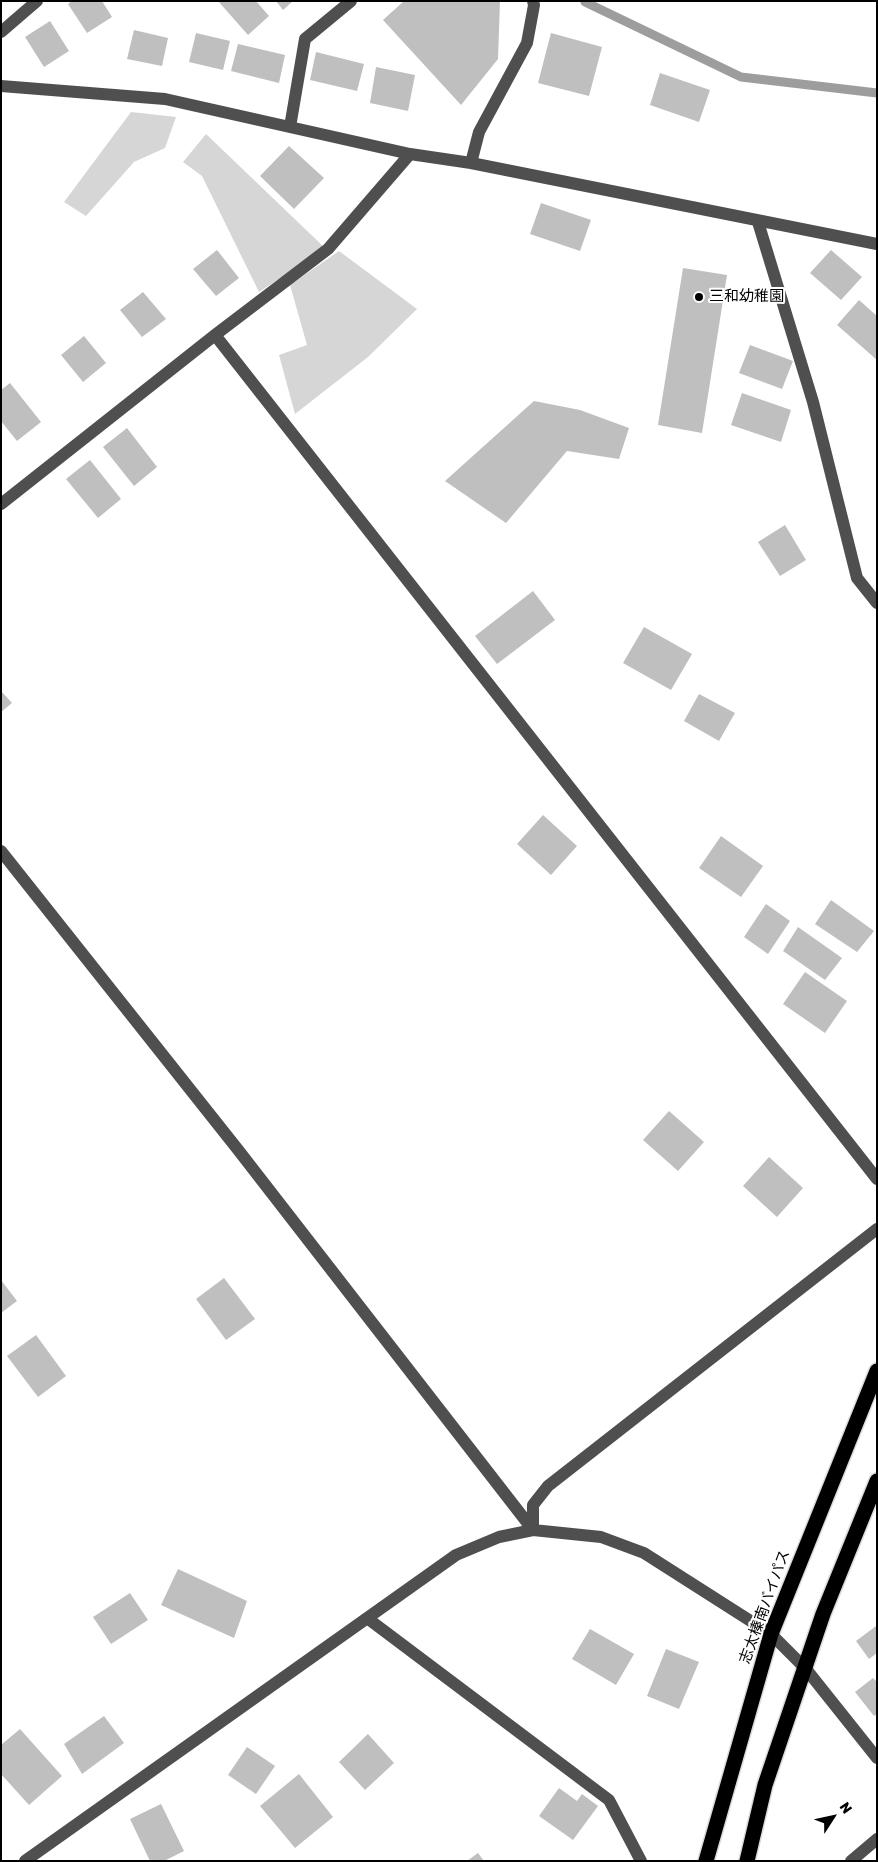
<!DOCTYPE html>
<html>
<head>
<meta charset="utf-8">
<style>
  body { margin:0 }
  #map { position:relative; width:878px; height:1862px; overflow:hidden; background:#fff; font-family:Rubik,sans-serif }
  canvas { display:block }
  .frame { position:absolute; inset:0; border:2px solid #000; pointer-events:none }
  .north { position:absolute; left:808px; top:1792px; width:50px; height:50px; -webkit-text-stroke:4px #fff; paint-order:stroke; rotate:55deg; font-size:14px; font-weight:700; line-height:20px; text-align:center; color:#000 }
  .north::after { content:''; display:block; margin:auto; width:18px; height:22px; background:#000; clip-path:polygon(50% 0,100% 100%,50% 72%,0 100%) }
</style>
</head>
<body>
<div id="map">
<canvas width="878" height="1862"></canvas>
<div class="frame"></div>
<div class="north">N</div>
</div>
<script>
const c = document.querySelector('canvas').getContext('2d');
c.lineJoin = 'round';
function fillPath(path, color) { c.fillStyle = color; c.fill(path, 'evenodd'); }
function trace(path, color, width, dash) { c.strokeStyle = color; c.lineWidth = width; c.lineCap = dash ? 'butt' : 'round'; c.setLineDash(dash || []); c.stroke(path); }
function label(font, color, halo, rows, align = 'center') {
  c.font = font + ' Rubik,"Noto Sans JP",sans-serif'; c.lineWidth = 4; c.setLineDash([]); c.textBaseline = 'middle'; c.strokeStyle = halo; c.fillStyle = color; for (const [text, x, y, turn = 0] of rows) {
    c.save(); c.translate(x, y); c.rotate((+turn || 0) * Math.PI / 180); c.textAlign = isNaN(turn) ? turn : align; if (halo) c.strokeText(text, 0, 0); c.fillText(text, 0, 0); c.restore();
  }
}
const green = new Path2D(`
  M 131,112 L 176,117 L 165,148 L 134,162 L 86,216 L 64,202 Z
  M 206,134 L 325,248 L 259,292 L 202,176 L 183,162 Z
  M 339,251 L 417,309 L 368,357 L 295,414 L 279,355 L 307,345 L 290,285 Z`);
const stream = new Path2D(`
  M 585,2 L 741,77 L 877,93`);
const building = new Path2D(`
  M 72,1 L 102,1 L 112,17 L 87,33 L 68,4 Z
  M 218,1 L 256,1 L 269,16 L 248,35 Z
  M 276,1 L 293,1 L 283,10 Z
  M 404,1 L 500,1 L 498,59 L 461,105 L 383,20 Z
  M 50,21 L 69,51 L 44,67 L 25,37 Z
  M 134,30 L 168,38 L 162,66 L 127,59 Z
  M 196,33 L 230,41 L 223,70 L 189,62 Z
  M 551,33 L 602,47 L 589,96 L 538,83 Z
  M 238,44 L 285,55 L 279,83 L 231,71 Z
  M 316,52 L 364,64 L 357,91 L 310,80 Z
  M 376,67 L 415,75 L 408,111 L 370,103 Z
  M 660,73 L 710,90 L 699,122 L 650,105 Z
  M 289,146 L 324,178 L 294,209 L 260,176 Z
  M 541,203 L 591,220 L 580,251 L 530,234 Z
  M 217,250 L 239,278 L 216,296 L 193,269 Z
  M 831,250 L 862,277 L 841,300 L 810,273 Z
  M 683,268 L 727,275 L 702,433 L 658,425 Z
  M 143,292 L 166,319 L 142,337 L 120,310 Z
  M 859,300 L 877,316 L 877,360 L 837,325 Z
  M 84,336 L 106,363 L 83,382 L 61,355 Z
  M 750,345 L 793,361 L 782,389 L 739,373 Z
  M 10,383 L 41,422 L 17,441 L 1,421 L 1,390 Z
  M 742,393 L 791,410 L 781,442 L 731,425 Z
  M 534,401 L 580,410 L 629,428 L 619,459 L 567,451 L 506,523 L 445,481 Z
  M 127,428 L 157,467 L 134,486 L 103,447 Z
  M 90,460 L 121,499 L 98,518 L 66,479 Z
  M 785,525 L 806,560 L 780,576 L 758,542 Z
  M 533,591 L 555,620 L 497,664 L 475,636 Z
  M 644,627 L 692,654 L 671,690 L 623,663 Z
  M 1,691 L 12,703 L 1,712 Z
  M 699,694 L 735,713 L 719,741 L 684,721 Z
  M 543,815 L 577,846 L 551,875 L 517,844 Z
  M 721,836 L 763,866 L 741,897 L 699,868 Z
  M 831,900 L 874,931 L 857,952 L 815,924 Z
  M 766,904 L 790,921 L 768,954 L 744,937 Z
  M 798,927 L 842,958 L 825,980 L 783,951 Z
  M 805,972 L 847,1001 L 825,1033 L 783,1004 Z
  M 669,1111 L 704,1142 L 678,1171 L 643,1140 Z
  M 769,1157 L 803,1188 L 777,1217 L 743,1186 Z
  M 224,1278 L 255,1319 L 226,1340 L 196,1299 Z
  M 1,1280 L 17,1301 L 1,1313 Z
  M 36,1335 L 66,1376 L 38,1397 L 7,1356 Z
  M 178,1569 L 247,1601 L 234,1638 L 161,1605 Z
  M 130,1593 L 148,1620 L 111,1644 L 93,1617 Z
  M 876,1626 L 877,1653 L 869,1659 L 856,1641 Z
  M 590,1629 L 634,1654 L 616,1685 L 572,1659 Z
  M 666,1649 L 699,1662 L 679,1709 L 647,1696 Z
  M 873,1678 L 877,1682 L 877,1714 L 874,1716 L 855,1692 Z
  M 104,1716 L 124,1743 L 82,1774 L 64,1744 Z
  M 20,1729 L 62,1776 L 29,1805 L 1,1774 L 1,1745 Z
  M 368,1734 L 394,1763 L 365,1790 L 339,1762 Z
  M 247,1747 L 275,1766 L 256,1794 L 228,1775 Z
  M 299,1774 L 333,1817 L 295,1848 L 260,1806 Z
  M 559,1788 L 577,1801 L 582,1794 L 598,1806 L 573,1840 L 539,1816 Z
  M 161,1804 L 184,1851 L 164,1861 L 150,1861 L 130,1819 Z
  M 478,1853 L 484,1861 L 467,1861 Z`);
const minor = new Path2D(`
  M 1,32 L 37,1
  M 1,86 L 165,99 L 410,154 L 471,163 L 877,244
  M 290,127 L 305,39 L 351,1
  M 471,163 L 479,132 L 527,43 L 534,5 L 533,1
  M 758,222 L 813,402 L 857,578 L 877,603
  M 215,335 L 877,1179
  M 1,504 L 215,335 L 328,249 L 410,154
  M 1,851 L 239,1151 L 533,1530
  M 533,1530 L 533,1505 L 548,1486 L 877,1229
  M 367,1618 L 609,1800 L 641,1861
  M 25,1861 L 456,1555 L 499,1537 L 533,1530 L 601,1537 L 644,1553 L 771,1634 L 806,1669 L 877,1758
  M 851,1861 L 877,1839`);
const highway = new Path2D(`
  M 706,1861 L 771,1634 L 877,1371
  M 747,1861 L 765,1785 L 823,1614 L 877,1481`);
const markers = [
  [699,297,5,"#000"]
];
const poiNames = [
  ["三和幼稚園",709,297]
];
const streetNames = [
  ["志太榛南バイパス",765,1607,-70]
];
fillPath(green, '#d6d6d6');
trace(stream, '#9d9d9d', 9);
fillPath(building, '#bfbfbf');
trace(highway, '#dbdbdb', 18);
trace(minor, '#4f4f4f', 12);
trace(highway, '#000', 15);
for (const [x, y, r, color] of markers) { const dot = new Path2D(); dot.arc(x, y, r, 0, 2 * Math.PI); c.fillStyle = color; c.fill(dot); trace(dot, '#fff', 2); }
label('15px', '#000', '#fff', poiNames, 'left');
label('15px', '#000', '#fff', streetNames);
</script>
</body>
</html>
